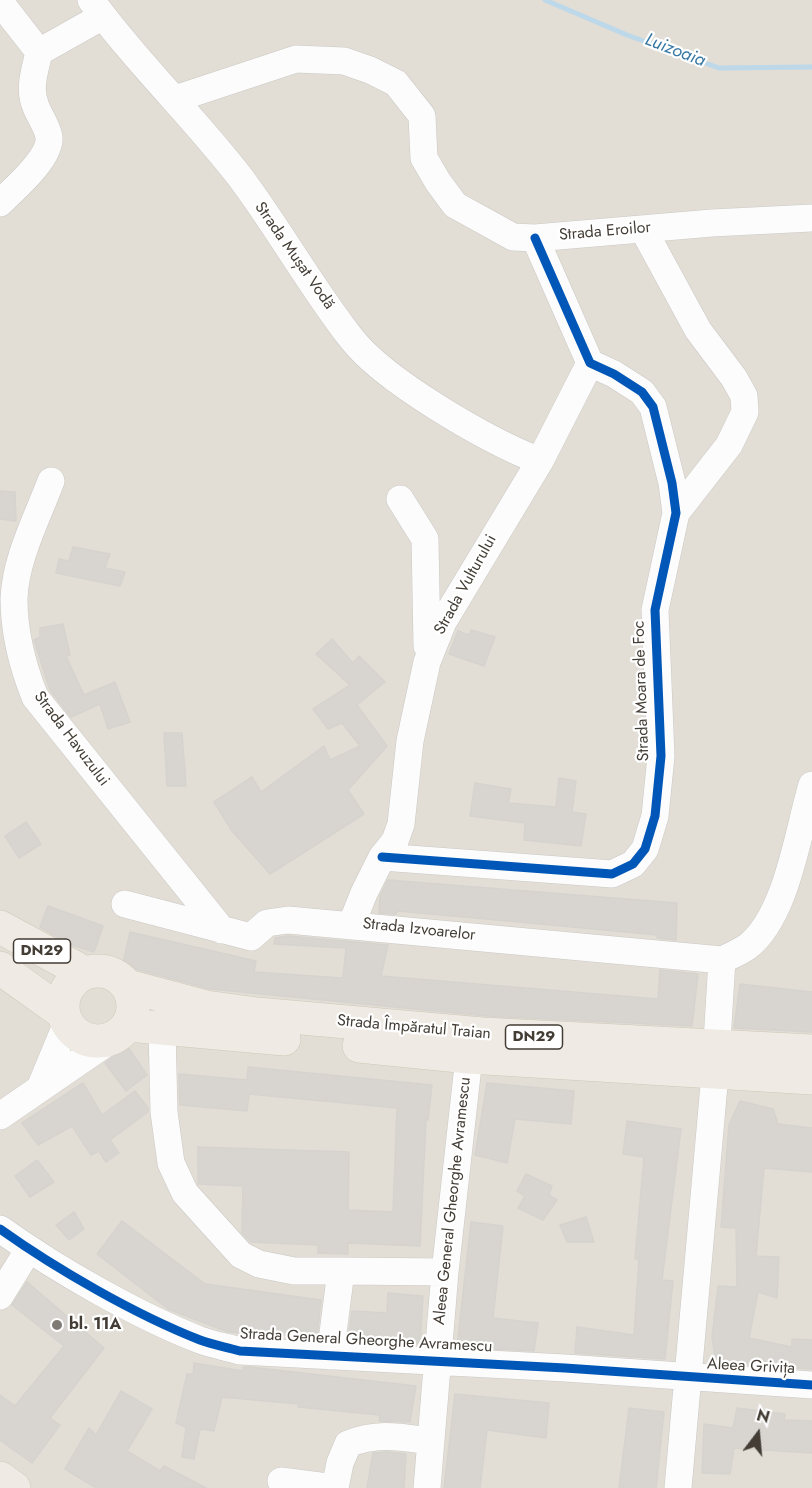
<!DOCTYPE html>
<html>
<head>
<meta charset="utf-8">
<style>
  body { margin:0 }
  #map { position:relative; width:812px; height:1488px; overflow:hidden; background:#eeece8; font-family:Jost,sans-serif }
  canvas { display:block }
  .north { position:absolute; left:728px; top:1404px; width:60px; height:60px; -webkit-text-stroke:4px #fff; paint-order:stroke; rotate:16deg; font-size:16px; font-weight:700; line-height:24px; text-align:center; color:#433d35 }
  .north::after { content:''; display:block; margin:auto; width:21px; height:27px; background:#433d35; clip-path:polygon(50% 0,100% 100%,50% 72%,0 100%) }
</style>
</head>
<body>
<div id="map">
<canvas width="812" height="1488"></canvas>
<div class="north">N</div>
</div>
<script>
const c = document.querySelector('canvas').getContext('2d');
c.lineJoin = 'round';
function fillPath(path, color) { c.fillStyle = color; c.fill(path, 'evenodd'); }
function trace(path, color, width, dash) { c.strokeStyle = color; c.lineWidth = width; c.lineCap = dash ? 'butt' : 'round'; c.setLineDash(dash || []); c.stroke(path); }
function label(font, color, halo, rows, align = 'center') {
  c.font = font + ' Jost,sans-serif'; c.lineWidth = 4.5; c.setLineDash([]); c.textBaseline = 'middle'; c.strokeStyle = halo; c.fillStyle = color; for (const [text, x, y, turn = 0] of rows) {
    c.save(); c.translate(x, y); c.rotate((+turn || 0) * Math.PI / 180); c.textAlign = isNaN(turn) ? turn : align; if (halo) c.strokeText(text, 0, 0); c.fillText(text, 0, 0); c.restore();
  }
}
const residential = new Path2D(`
  M 0,0 L 812,0 L 812,1488 L 0,1488 Z`);
const stream = new Path2D(`
  M 545,0 L 627,35 L 719,68 L 812,67`);
const building = new Path2D(`
  M 0,491 L 15,492 L 16,521 L 0,519 Z
  M 73,547 L 110,554 L 105,568 L 125,572 L 120,586 L 56,573 L 59,559 L 69,561 Z
  M 63,624 L 70,655 L 66,656 L 84,695 L 115,682 L 130,722 L 108,729 L 100,704 L 71,717 L 50,690 L 34,640 L 40,637 L 40,628 Z
  M 471,630 L 495,637 L 484,666 L 449,654 L 458,631 L 469,635 Z
  M 332,639 L 353,663 L 359,656 L 385,682 L 357,705 L 387,746 L 348,790 L 364,814 L 270,874 L 232,831 L 214,802 L 252,777 L 261,792 L 324,746 L 330,760 L 360,746 L 342,723 L 328,729 L 313,709 L 350,685 L 316,654 Z
  M 164,733 L 182,733 L 186,786 L 167,786 Z
  M 559,778 L 576,781 L 572,812 L 586,814 L 581,846 L 524,840 L 525,823 L 470,816 L 475,783 L 511,789 L 508,803 L 556,807 Z
  M 26,822 L 41,844 L 19,858 L 5,836 Z
  M 388,880 L 677,903 L 676,940 L 657,938 L 657,935 L 530,923 L 397,911 L 396,914 L 379,913 L 380,896 Z
  M 48,906 L 103,926 L 94,952 L 72,945 L 40,927 Z
  M 130,932 L 256,961 L 254,972 L 343,978 L 346,948 L 274,944 L 275,938 L 288,936 L 388,945 L 381,976 L 658,999 L 660,970 L 698,974 L 692,1026 L 487,1016 L 210,989 L 132,968 L 122,968 Z
  M 740,984 L 812,992 L 812,1032 L 734,1028 Z
  M 127,1046 L 147,1075 L 126,1091 L 105,1063 Z
  M 248,1067 L 432,1085 L 428,1120 L 426,1120 L 420,1246 L 348,1243 L 348,1254 L 318,1253 L 318,1245 L 251,1242 L 242,1233 L 243,1186 L 198,1184 L 198,1147 L 349,1152 L 348,1210 L 393,1212 L 397,1108 L 249,1094 L 247,1111 L 180,1105 L 179,1074 L 247,1080 Z
  M 83,1083 L 102,1115 L 135,1091 L 148,1108 L 148,1112 L 110,1140 L 119,1153 L 106,1162 L 99,1151 L 91,1155 L 72,1126 L 38,1145 L 22,1123 Z
  M 487,1083 L 574,1091 L 571,1124 L 515,1119 L 507,1163 L 475,1155 Z
  M 740,1101 L 773,1109 L 778,1124 L 812,1128 L 812,1172 L 764,1168 L 756,1256 L 779,1257 L 777,1298 L 758,1292 L 749,1338 L 792,1347 L 792,1339 L 812,1340 L 812,1369 L 716,1363 L 712,1337 L 718,1286 L 737,1287 L 736,1228 L 721,1227 L 729,1125 Z
  M 627,1121 L 681,1129 L 662,1280 L 673,1281 L 665,1359 L 575,1353 L 577,1327 L 634,1335 L 639,1259 L 635,1259 L 644,1157 L 623,1154 Z
  M 37,1160 L 54,1182 L 30,1197 L 15,1176 Z
  M 526,1174 L 552,1186 L 549,1195 L 557,1200 L 543,1220 L 518,1208 L 525,1196 L 517,1191 Z
  M 74,1212 L 84,1229 L 69,1240 L 56,1225 Z
  M 586,1217 L 594,1242 L 567,1242 L 560,1225 Z
  M 122,1221 L 205,1284 L 321,1300 L 317,1337 L 228,1332 L 168,1309 L 97,1254 Z
  M 471,1222 L 503,1226 L 493,1318 L 538,1323 L 534,1351 L 457,1347 Z
  M 27,1282 L 104,1348 L 50,1418 L 60,1425 L 32,1463 L 0,1440 L 0,1395 L 15,1406 L 64,1346 L 12,1305 Z
  M 388,1293 L 423,1296 L 420,1344 L 348,1340 L 352,1311 L 387,1313 Z
  M 194,1363 L 243,1371 L 243,1367 L 250,1367 L 416,1386 L 410,1422 L 379,1421 L 380,1415 L 298,1407 L 299,1404 L 222,1397 L 214,1431 L 200,1429 L 194,1459 L 182,1457 L 186,1427 L 176,1423 L 187,1374 L 193,1374 Z
  M 121,1391 L 152,1409 L 127,1451 L 160,1471 L 164,1466 L 206,1488 L 96,1488 L 65,1469 L 89,1428 L 96,1435 Z
  M 455,1394 L 549,1403 L 546,1438 L 487,1430 L 480,1488 L 444,1488 Z
  M 629,1408 L 664,1412 L 656,1488 L 619,1488 Z
  M 737,1408 L 785,1414 L 784,1420 L 812,1421 L 812,1453 L 734,1448 L 730,1474 L 702,1473 L 704,1424 L 733,1428 Z
  M 388,1452 L 406,1454 L 404,1488 L 367,1488 L 373,1453 Z`);
const minor = new Path2D(`
  M 91,0 C 136,62 193,116 240,177 C 279,229 311,287 351,338 C 384,381 488,441 540,461
  M 0,2 L 39,52 L 103,16
  M 175,99 L 296,59 L 344,61 L 370,70 L 396,83 L 422,116 L 424,158 L 438,182 L 455,205 L 513,237 L 535,238 L 712,223 L 812,218
  M 0,203 C 14,189 51,158 49,137 C 47,126 40,117 36,107 C 28,88 35,71 39,52
  M 643,229 L 698,330 L 734,378 L 744,396 L 745,412 L 729,445 L 676,513
  M 51,481 C 37,518 15,560 14,599 C 14,633 23,667 35,697 L 222,930
  M 400,499 L 425,539 L 427,646
  M 382,857 L 612,874 L 633,864 L 645,849 L 655,816 L 661,756 L 655,610 L 676,513 L 672,483 L 653,407 L 642,392 L 614,374 L 590,363 L 535,238
  M 125,904 L 251,937 L 267,923 L 288,920 L 722,960
  M 352,923 L 364,893 L 382,857 L 395,841 L 401,824 L 410,741 L 427,662 L 443,622 L 540,461 L 590,363
  M 162,1029 L 164,1112 L 171,1163 L 185,1193 L 241,1255 L 259,1264 L 294,1271 L 341,1271 L 330,1356
  M 40,1088 L 67,1023
  M 0,1116 L 115,1037
  M 0,1229 C 56,1269 136,1315 200,1340 C 213,1345 227,1347 240,1351 L 565,1368 L 812,1385
  M 341,1271 L 445,1272
  M 0,1296 L 29,1249
  M 281,1481 L 335,1488
  M 335,1488 L 340,1463 L 348,1444 C 377,1432 400,1437 430,1441
  M 427,1488 L 445,1272 L 469,1057
  M 678,1488 L 715,1074 L 722,960 C 730,956 740,952 747,947 C 787,917 798,831 812,785`);
const major = new Path2D(`
  M 0,927 L 85,973
  M 0,968 L 63,1013
  M63 1006a35 35 0 1 1 70 0a35 35 0 1 1-70 0Z
  M 127,986 L 206,1007 L 257,1014 L 482,1034 L 812,1051
  M 128,1025 L 284,1039
  M 359,1046 L 469,1057 L 812,1078
  M 0,1478 L 14,1488`);
const cycleway = new Path2D(`
  M 382,857 L 612,874 L 633,864 L 645,849 L 655,816 L 661,756 L 655,610 L 676,513 L 672,483 L 653,407 L 642,392 L 614,374 L 590,363 L 535,238
  M 0,1229 C 56,1269 136,1315 200,1340 C 213,1345 227,1347 240,1351 L 565,1368 L 812,1385`);
const markers = [
  [57,1325,6,"#7f7a74"]
];
const shields = [
  [42,951,57],
  [534,1037,57]
];
const shieldNames = [
  ["DN29",42,951],
  ["DN29",534,1037]
];
const streetNames = [
  ["Strada Eroilor",605,232,-5],
  ["Strada Mușat Vodă",294,256,55],
  ["Strada Vulturului",466,585,-61],
  ["Strada Moara de Foc",642,691,-92],
  ["Strada Havuzului",71,739,53],
  ["Strada Izvoarelor",419,930,6],
  ["Strada Împăratul Traian",414,1028,5],
  ["Aleea General Gheorghe Avramescu",453,1201,-84],
  ["Strada General Gheorghe Avramescu",366,1341,3],
  ["Aleea Grivița",751,1367,3]
];
const poiNames = [
  ["bl. 11A",69,1325]
];
const waterNames = [
  ["Luizoaia",675,51,21]
];
fillPath(residential, '#e2ded6');
trace(stream, '#bcd8e9', 5);
fillPath(building, '#d8d5d1');
trace(building, '#d6d3ce', 1.5);
trace(minor, '#cbc8c4', 28);
trace(major, '#cfc7b7', 34);
trace(minor, '#fcfcfc', 27);
trace(major, '#efebe4', 33);
trace(cycleway, '#0057b8', 9);
for (const [x, y, r, color] of markers) { const dot = new Path2D(); dot.arc(x, y, r, 0, 2 * Math.PI); c.fillStyle = color; c.fill(dot); trace(dot, '#fff', 2); }
for (const [x, y, w] of shields) { const box = new Path2D(); box.roundRect(x - w / 2, y - 12, w, 24, 4.5); c.fillStyle = '#fff'; c.fill(box); trace(box, '#433d35', 1.5); }
label('bold 15px', '#433d35', null, shieldNames);
label('16px', '#433d35', '#fff', streetNames);
label('bold 16px', '#433d35', '#fff', poiNames, 'left');
label('italic 18px', '#3879a5', '#fff', waterNames);
</script>
</body>
</html>
